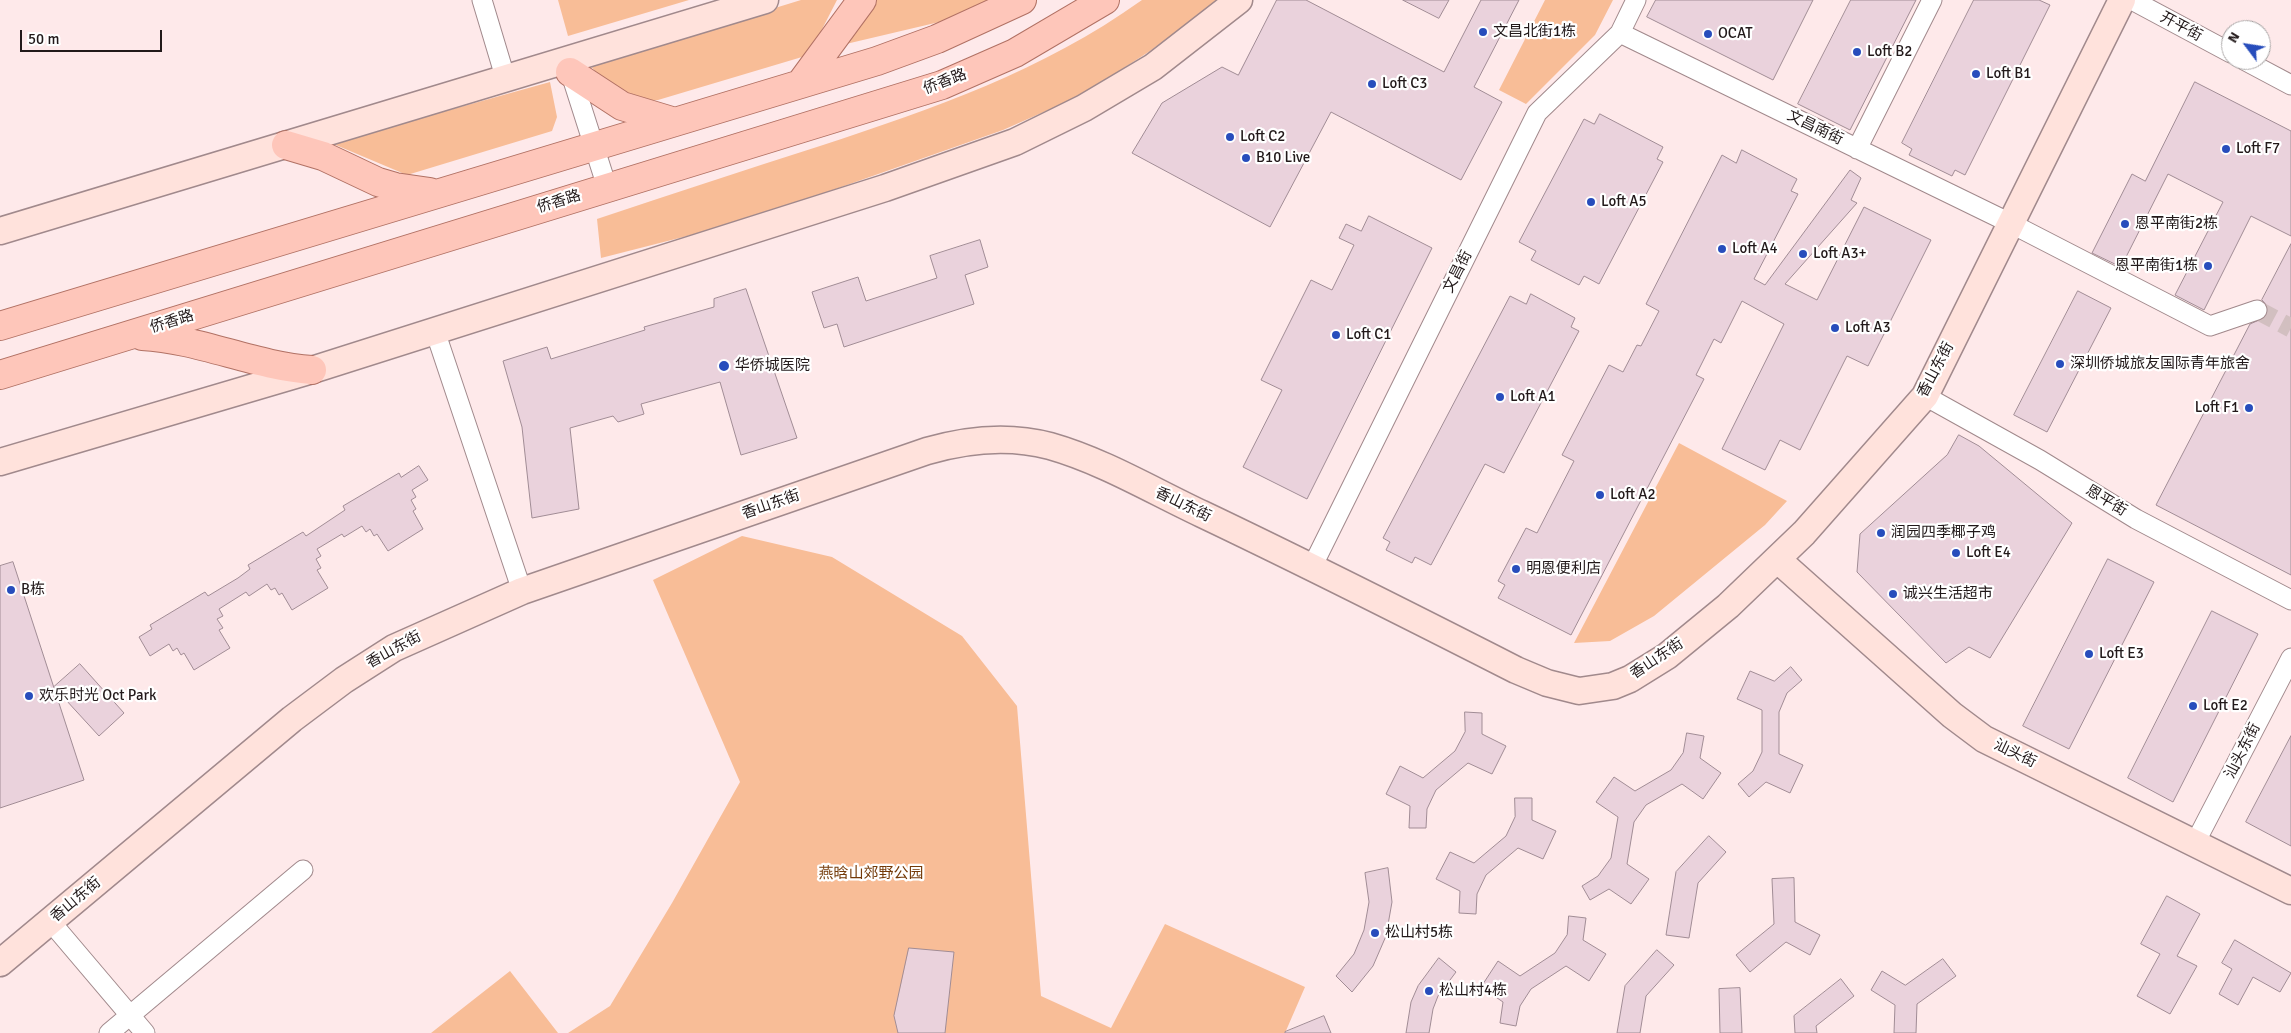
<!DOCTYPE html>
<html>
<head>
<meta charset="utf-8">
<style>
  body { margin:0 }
  #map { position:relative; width:2291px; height:1033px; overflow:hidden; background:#fee9ea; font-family:Signika,sans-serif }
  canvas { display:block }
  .north { position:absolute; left:2221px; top:20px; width:50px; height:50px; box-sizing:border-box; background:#fff; border:1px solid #a7a3a3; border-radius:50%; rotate:301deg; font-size:14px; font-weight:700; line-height:20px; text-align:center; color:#22191a }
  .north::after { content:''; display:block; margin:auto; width:18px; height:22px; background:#274dbc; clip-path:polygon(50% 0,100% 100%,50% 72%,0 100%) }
  .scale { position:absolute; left:20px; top:30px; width:142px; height:22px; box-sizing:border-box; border:2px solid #22191a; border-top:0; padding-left:6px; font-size:15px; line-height:18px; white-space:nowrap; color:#22191a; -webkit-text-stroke:4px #fff; paint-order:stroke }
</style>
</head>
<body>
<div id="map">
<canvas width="2291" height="1033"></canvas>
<div class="north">N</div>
<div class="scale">50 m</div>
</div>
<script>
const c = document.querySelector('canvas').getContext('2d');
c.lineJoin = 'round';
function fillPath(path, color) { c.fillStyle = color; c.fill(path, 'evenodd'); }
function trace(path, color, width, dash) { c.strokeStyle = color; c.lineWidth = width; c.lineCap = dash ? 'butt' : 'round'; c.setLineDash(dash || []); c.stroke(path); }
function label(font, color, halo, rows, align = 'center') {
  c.font = font + ' Signika,"Noto Sans SC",sans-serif'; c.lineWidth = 4.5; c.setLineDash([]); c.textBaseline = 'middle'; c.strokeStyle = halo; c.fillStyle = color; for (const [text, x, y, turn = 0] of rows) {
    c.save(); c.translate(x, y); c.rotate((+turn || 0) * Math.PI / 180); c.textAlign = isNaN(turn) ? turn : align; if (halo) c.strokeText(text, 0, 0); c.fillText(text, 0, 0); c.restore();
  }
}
const green = new Path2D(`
  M 558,0 L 689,0 L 568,36 Z
  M 801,0 L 837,0 L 816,41 L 802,57 L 658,100 L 641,102 L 599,76 L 590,65 Z
  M 873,0 L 995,0 L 952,19 L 846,44 Z
  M 1142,0 L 1219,0 L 1150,51 L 1082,95 L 1003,130 L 742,222 L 601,258 L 597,219 C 671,194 745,170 820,146 C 935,108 1041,72 1142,0 Z
  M 1545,0 L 1613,0 L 1595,35 L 1526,104 L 1499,90 Z
  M 550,82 L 557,117 L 552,131 L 407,175 L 331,143 Z
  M 1679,443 L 1787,501 L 1765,525 L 1654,616 L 1610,641 L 1574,643 Z
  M 742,536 L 832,557 L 962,636 L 1017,706 L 1041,996 L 1111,1028 L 1165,924 L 1305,987 L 1285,1033 L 568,1033 L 610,1006 L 672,903 L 740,782 L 653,580 Z
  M 510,971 L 558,1033 L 431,1033 Z`);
const building = new Path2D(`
  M 1277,0 L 1306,0 L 1444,72 L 1481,0 L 1519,0 L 1474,87 L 1502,102 L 1461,180 L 1331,112 L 1270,227 L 1132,153 L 1162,103 L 1222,67 L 1238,75 Z
  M 1403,0 L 1449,0 L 1439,18 Z
  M 1656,0 L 1813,0 L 1773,80 L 1647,17 Z
  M 1851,0 L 1916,0 L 1850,130 L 1798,104 Z
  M 1974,0 L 2039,0 L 2050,5 L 1965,175 L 1955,170 L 1952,176 L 1909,155 L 1912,149 L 1902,143 Z
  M 2195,82 L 2291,131 L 2291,236 L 2251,216 L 2204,310 L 2175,295 L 2223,202 L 2168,174 L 2121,267 L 2092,253 L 2132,174 L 2145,181 Z
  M 1600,114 L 1663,147 L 1657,159 L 1663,162 L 1599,284 L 1584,276 L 1579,285 L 1531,260 L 1536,251 L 1519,242 L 1584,119 L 1594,124 Z
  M 1742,150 L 1797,179 L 1791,191 L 1798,194 L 1754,279 L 1765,285 L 1850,170 L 1861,178 L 1851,200 L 1857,203 L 1785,284 L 1817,300 L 1864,207 L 1931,240 L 1868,366 L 1847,356 L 1800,450 L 1780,440 L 1765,470 L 1722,449 L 1784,324 L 1742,301 L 1721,343 L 1714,339 L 1696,375 L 1704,379 L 1571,635 L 1498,598 L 1505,585 L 1498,581 L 1526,528 L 1537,533 L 1574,461 L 1562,455 L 1609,365 L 1623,372 L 1637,345 L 1641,346 L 1659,311 L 1646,304 L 1722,155 L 1736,163 Z
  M 1369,216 L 1432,248 L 1307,499 L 1243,467 L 1282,390 L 1261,380 L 1311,280 L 1332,290 L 1354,245 L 1339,238 L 1346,224 L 1361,231 Z
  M 980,240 L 988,267 L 965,275 L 974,304 L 844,347 L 837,324 L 824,328 L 812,292 L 858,277 L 866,301 L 937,278 L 930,256 Z
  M 2291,244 L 2291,575 L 2156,505 L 2250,324 L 2266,317 L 2268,307 L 2262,300 Z
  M 746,289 L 797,438 L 741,455 L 720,382 L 641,404 L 644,414 L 618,422 L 613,416 L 570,428 L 579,509 L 532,518 L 522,427 L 503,361 L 547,347 L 551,359 L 645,330 L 644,327 L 714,307 L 714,299 Z
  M 2078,291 L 2111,308 L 2047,432 L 2014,415 Z
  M 1531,294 L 1575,318 L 1571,327 L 1579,331 L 1504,473 L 1485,464 L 1431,565 L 1415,557 L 1412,563 L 1386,550 L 1390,542 L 1383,538 L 1510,296 L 1526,304 Z
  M 1959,435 L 1979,446 L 2072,523 L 1990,658 L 1969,647 L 1946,663 L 1857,572 L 1860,534 L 1947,455 Z
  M 419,466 L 428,480 L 412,490 L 416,497 L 411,500 L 416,509 L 413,511 L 423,529 L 388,551 L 377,534 L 374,536 L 370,529 L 366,532 L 362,526 L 344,537 L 342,534 L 317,549 L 321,556 L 316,559 L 321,568 L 317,570 L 328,588 L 292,610 L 282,593 L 279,595 L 275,588 L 271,590 L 267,584 L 249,596 L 246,592 L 219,609 L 223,616 L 217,619 L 223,628 L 219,630 L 230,648 L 194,670 L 184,653 L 181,655 L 177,648 L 173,651 L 169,644 L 150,656 L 139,637 L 152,629 L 150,625 L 205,592 L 208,596 L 238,578 L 250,569 L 248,565 L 303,532 L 306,536 L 345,510 L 343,506 L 399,473 L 401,477 Z
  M 2108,559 L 2154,582 L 2069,749 L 2023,726 Z
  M 13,562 L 84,780 L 0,808 L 0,566 Z
  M 2212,611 L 2258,634 L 2173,802 L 2128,778 Z
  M 80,664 L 124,713 L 99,736 L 54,687 Z
  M 1791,667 L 1802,680 L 1787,693 L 1779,712 L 1779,754 L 1803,765 L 1790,793 L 1766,782 L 1749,797 L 1738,784 L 1753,771 L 1762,752 L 1762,710 L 1737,699 L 1750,671 L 1774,681 Z
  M 1465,712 L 1482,713 L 1482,734 L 1506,746 L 1492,774 L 1468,763 L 1436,790 L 1427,809 L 1426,828 L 1409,828 L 1410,806 L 1386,794 L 1400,766 L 1423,778 L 1455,751 L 1465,732 Z
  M 1687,733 L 1704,736 L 1700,758 L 1721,773 L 1703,799 L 1682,784 L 1646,805 L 1634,822 L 1627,864 L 1649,879 L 1631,904 L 1609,889 L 1590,900 L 1582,886 L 1598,876 L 1611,858 L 1618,817 L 1596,802 L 1614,777 L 1635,791 L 1671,770 L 1683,753 Z
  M 2291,736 L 2291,846 L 2246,822 Z
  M 1515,798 L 1532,798 L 1532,820 L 1556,831 L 1543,859 L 1518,848 L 1486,875 L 1477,894 L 1476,914 L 1459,913 L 1460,891 L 1436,879 L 1450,852 L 1474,863 L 1506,836 L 1515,817 Z
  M 1709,836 L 1726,852 L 1698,883 L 1689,938 L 1666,935 L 1676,872 Z
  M 1388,868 L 1392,902 L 1386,936 L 1373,966 L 1352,992 L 1336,976 L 1354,954 L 1364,930 L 1369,902 L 1365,873 Z
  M 1794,878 L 1795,922 L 1820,935 L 1810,955 L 1786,942 L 1750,972 L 1736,955 L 1774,924 L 1772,879 Z
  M 2167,896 L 2200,914 L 2177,956 L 2197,966 L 2170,1014 L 2137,996 L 2160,954 L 2141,944 Z
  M 1569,916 L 1586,918 L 1583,940 L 1606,954 L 1589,981 L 1566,966 L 1531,989 L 1520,1006 L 1516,1026 L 1500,1023 L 1503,1002 L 1481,987 L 1498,961 L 1520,976 L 1555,953 L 1567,935 Z
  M 2235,940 L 2291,973 L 2280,992 L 2253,977 L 2238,1005 L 2219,994 L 2232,969 L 2222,963 Z
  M 909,948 L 954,952 L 945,1033 L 898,1033 L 894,1016 Z
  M 1657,950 L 1674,965 L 1646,996 L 1640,1033 L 1617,1033 L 1625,986 Z
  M 1439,958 L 1456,972 L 1438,996 L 1433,1009 L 1429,1033 L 1406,1033 L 1411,1002 L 1418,986 Z
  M 1943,959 L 1956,976 L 1917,1004 L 1916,1033 L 1894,1033 L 1895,1005 L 1871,990 L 1882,971 L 1905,985 Z
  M 1841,979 L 1854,996 L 1816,1026 L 1817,1033 L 1795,1033 L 1794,1016 Z
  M 1740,988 L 1742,1033 L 1720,1033 L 1719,989 Z
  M 1324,1016 L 1331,1033 L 1285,1033 L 1285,1032 Z`);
const streetTunnel = new Path2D(`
  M 2257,310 L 2291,328`);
const street = new Path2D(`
  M 482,0 L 506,80
  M 2132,0 L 2231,53
  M 1620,33 L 2010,223 L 2210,326 L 2257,310
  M 2244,60 L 2291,85
  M 569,68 L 607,187
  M 1857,149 L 1932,0
  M 435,331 L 522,591
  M 1925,396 L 2040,460 L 2136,519 L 2291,600
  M 1312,567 L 1537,113 L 1620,33 L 1636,0
  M 2195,843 L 2291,658
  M 50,921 L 145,1033
  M 109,1033 L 303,870`);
const secondary = new Path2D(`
  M 0,231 L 765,0
  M 0,462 L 312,370 L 885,188 L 1015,142 L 1084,108 L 1153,67 L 1239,0
  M 1778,560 L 1952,715 L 1984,739 L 2291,891
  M 0,963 L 292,719 L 344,680 L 394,648 L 522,591 L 927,451 C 968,439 1009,435 1050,446 C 1103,461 1153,491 1202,514 C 1307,564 1412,617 1516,670 L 1547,683 L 1579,691 L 1613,686 L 1630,679 L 1667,656 L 1728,606 L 1804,533 L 1925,396 L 2122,0`);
const primary = new Path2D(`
  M 570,72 L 622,106 L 675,122
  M 801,83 L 862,0
  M 286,145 L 323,156 L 378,182 L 395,187 L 430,192
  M 0,326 L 877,61 L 937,39 L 1022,0
  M 142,336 C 200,339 254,366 312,370
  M 0,375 L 942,85 L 1015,53 L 1105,0`);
const markers = [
  [1483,32,5,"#274dbc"],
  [1708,34,5,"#274dbc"],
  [1857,52,5,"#274dbc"],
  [1976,74,5,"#274dbc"],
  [1372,84,5,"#274dbc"],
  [1230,137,5,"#274dbc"],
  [2226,149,5,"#274dbc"],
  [1246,158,5,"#274dbc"],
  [1591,202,5,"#274dbc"],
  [2125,224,5,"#274dbc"],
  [1722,249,5,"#274dbc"],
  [1803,254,5,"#274dbc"],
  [2208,266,5,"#274dbc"],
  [1835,328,5,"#274dbc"],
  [1336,335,5,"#274dbc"],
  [2060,364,5,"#274dbc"],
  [724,366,6,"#274dbc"],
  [1500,397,5,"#274dbc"],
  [2249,408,5,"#274dbc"],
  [1600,495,5,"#274dbc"],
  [1881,533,5,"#274dbc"],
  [1956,553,5,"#274dbc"],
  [1516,569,5,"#274dbc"],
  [11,590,5,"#274dbc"],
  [1893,594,5,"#274dbc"],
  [2089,654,5,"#274dbc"],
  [29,696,5,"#274dbc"],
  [2193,706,5,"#274dbc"],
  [1375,933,5,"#274dbc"],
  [1429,991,5,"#274dbc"]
];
const streetNames = [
  ["开平街",2181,27,28],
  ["侨香路",945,82,-21],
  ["文昌南街",1815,128,26],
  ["侨香路",559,202,-17],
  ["文昌街",1458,272,-63],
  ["侨香路",172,322,-17],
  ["香山东街",1936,370,-62],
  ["恩平街",2106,501,31],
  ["香山东街",771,505,-19],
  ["香山东街",1183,505,26],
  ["香山东街",394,650,-29],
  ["香山东街",1657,659,-34],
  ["汕头东街",2243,751,-63],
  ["汕头街",2015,754,26],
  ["香山东街",76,900,-40]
];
const poiNames = [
  ["文昌北街1栋",1493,32],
  ["OCAT",1718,34],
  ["Loft B2",1867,52],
  ["Loft B1",1986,74],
  ["Loft C3",1382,84],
  ["Loft C2",1240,137],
  ["Loft F7",2236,149],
  ["B10 Live",1256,158],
  ["Loft A5",1601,202],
  ["恩平南街2栋",2135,224],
  ["Loft A4",1732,249],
  ["Loft A3+",1813,254],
  ["恩平南街1栋",2198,266,"right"],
  ["Loft A3",1845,328],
  ["Loft C1",1346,335],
  ["深圳侨城旅友国际青年旅舍",2070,364],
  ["华侨城医院",735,366],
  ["Loft A1",1510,397],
  ["Loft F1",2239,408,"right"],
  ["Loft A2",1610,495],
  ["润园四季椰子鸡",1891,533],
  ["Loft E4",1966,553],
  ["明恩便利店",1526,569],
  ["B栋",21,590],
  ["诚兴生活超市",1903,594],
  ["Loft E3",2099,654],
  ["欢乐时光 Oct Park",39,696],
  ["Loft E2",2203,706],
  ["松山村5栋",1385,933],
  ["松山村4栋",1439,991]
];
const parkNames = [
  ["燕晗山郊野公园",871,874]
];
fillPath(green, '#f8bd97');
fillPath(building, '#ead2dc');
trace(building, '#a18c95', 1);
trace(streetTunnel, '#d2bfc0', 19, [19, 9]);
trace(street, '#a1898c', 21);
trace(secondary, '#a1898c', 29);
trace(primary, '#b17164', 30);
trace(street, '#fff', 19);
trace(secondary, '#ffe2dc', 26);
trace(primary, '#fec6ba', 28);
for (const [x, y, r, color] of markers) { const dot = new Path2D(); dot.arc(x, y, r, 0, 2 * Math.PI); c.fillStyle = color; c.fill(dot); trace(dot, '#fff', 2); }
label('15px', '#22191a', '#fff', streetNames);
label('15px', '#22191a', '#fff', poiNames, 'left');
label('15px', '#743a08', '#fff', parkNames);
</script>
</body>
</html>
